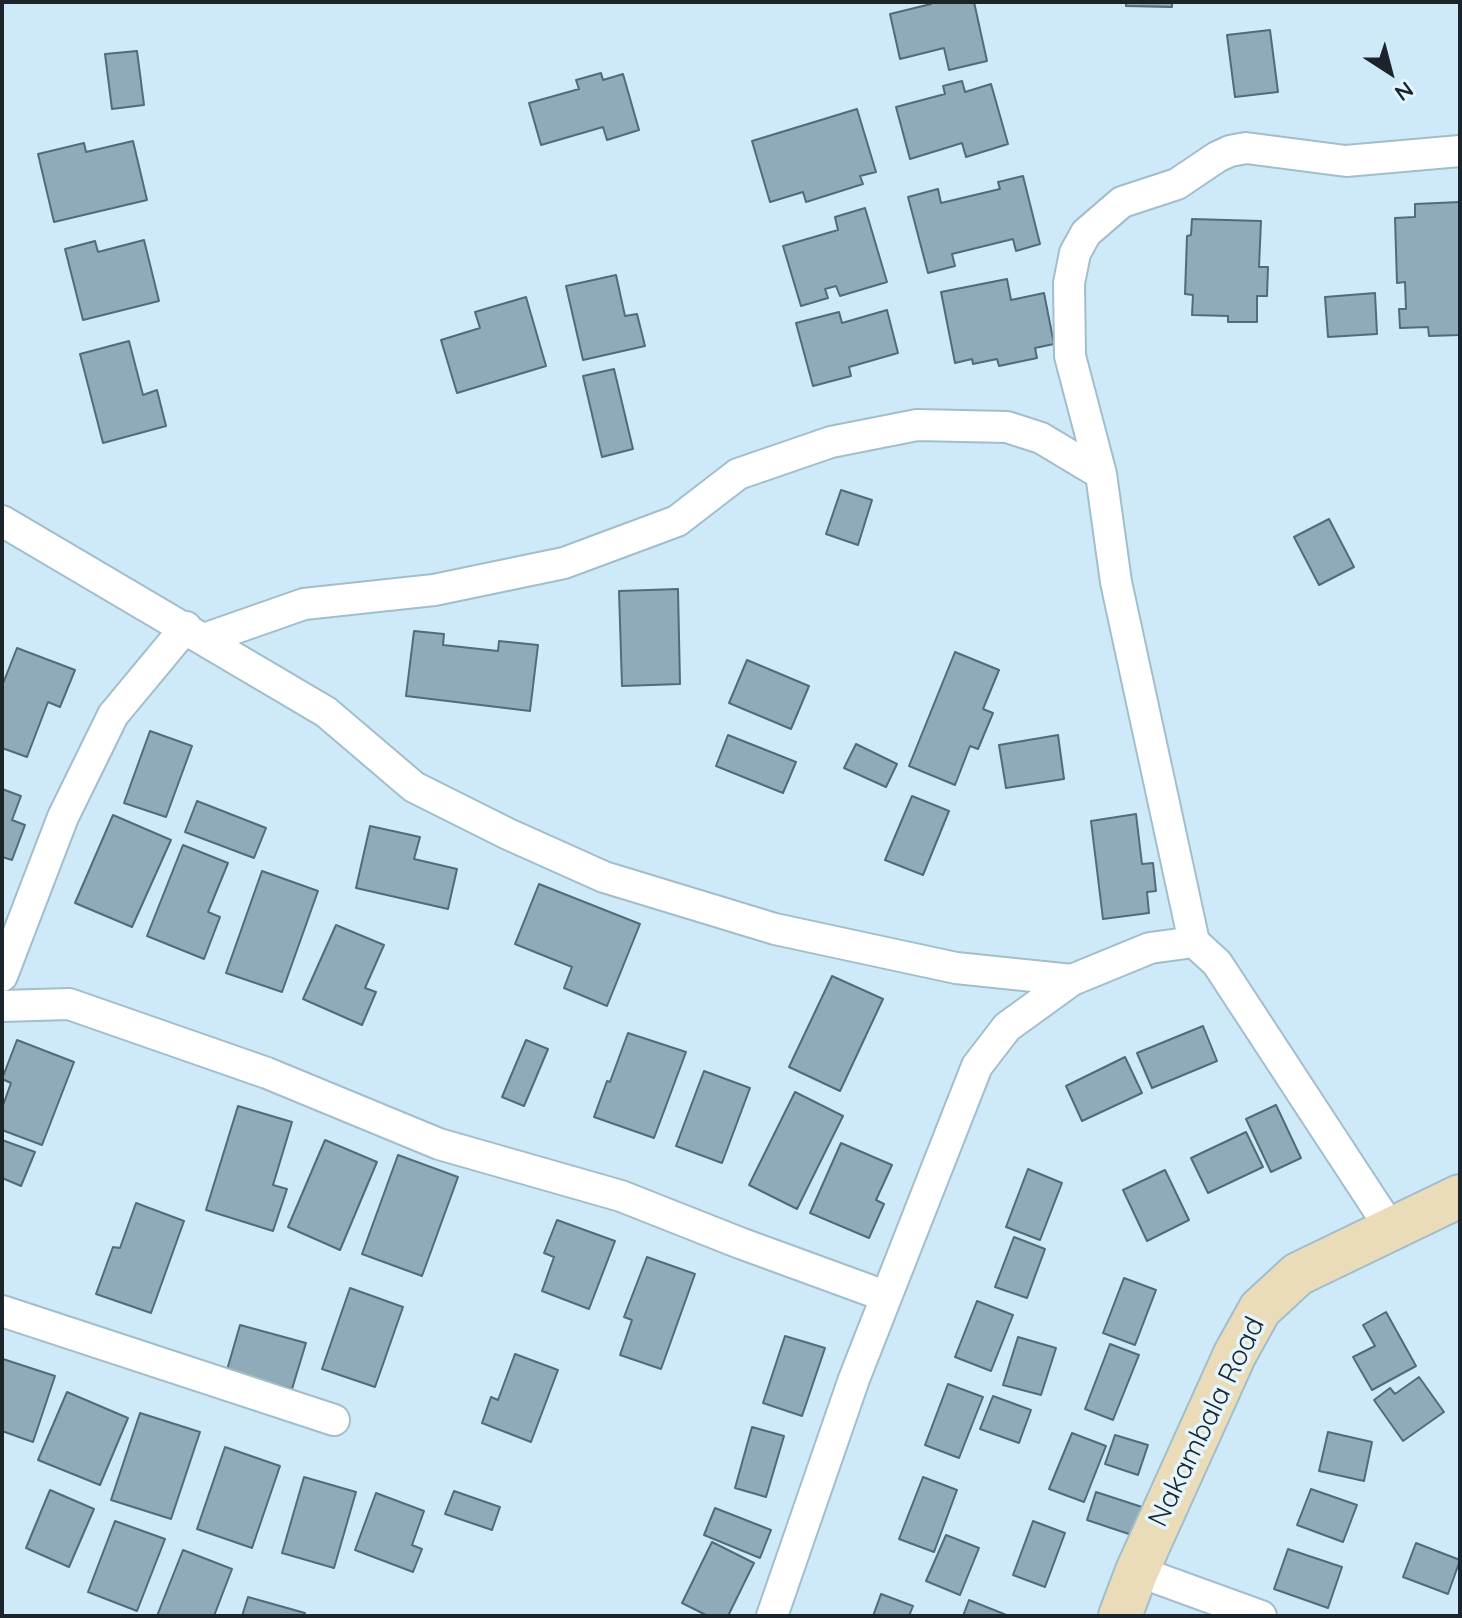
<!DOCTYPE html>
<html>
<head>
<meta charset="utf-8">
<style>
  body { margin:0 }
  #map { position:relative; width:1462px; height:1618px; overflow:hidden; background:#ceeaf9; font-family:Quicksand,sans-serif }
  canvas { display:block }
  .frame { position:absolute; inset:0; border:4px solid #1a242a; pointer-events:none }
  .north { position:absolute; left:1350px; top:32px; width:80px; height:80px; -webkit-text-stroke:6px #e4f5fe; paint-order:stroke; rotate:144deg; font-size:22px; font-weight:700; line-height:32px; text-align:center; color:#1a242a }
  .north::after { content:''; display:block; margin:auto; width:28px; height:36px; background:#1a242a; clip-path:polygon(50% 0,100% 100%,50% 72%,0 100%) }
</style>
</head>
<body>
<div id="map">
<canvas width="1462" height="1618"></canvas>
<div class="frame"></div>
<div class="north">N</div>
</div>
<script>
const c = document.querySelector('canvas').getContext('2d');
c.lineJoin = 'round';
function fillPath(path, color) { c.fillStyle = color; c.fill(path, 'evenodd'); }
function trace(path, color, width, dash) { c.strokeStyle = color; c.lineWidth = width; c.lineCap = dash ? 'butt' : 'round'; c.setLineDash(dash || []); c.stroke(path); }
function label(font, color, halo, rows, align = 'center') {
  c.font = font + ' Quicksand,sans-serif'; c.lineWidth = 7; c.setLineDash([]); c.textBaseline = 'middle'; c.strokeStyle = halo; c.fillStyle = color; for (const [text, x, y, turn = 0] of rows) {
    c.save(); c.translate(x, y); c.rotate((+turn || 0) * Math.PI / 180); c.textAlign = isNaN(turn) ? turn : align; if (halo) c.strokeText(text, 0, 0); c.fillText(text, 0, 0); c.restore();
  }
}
const building = new Path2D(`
  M 931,2 L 974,2 L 987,61 L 949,70 L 944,48 L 900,59 L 890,14 L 931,4 Z
  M 1126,2 L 1172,2 L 1172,7 L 1126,6 Z
  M 1270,30 L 1278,92 L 1235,97 L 1227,35 Z
  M 137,51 L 144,105 L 112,109 L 105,54 Z
  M 601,73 L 603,80 L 623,74 L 639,130 L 607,140 L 603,127 L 541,145 L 529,103 L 579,89 L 576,80 Z
  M 962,81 L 965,92 L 991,84 L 1008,144 L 966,157 L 962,143 L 910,159 L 896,107 L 945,94 L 943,86 Z
  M 857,109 L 876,172 L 860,176 L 863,184 L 806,202 L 803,192 L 770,202 L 752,141 Z
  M 133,141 L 147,200 L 54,222 L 38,154 L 84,143 L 86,152 Z
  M 1023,176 L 1040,244 L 1016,251 L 1013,239 L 952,254 L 955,266 L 928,273 L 908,197 L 938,189 L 941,203 L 1000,189 L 998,182 Z
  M 1460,202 L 1460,335 L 1429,336 L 1428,327 L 1400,328 L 1399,309 L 1406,309 L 1405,282 L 1397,283 L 1395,218 L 1415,217 L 1415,204 Z
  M 865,208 L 887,282 L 840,296 L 836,286 L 825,289 L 828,298 L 801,306 L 783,246 L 838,230 L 835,217 Z
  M 1192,219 L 1261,221 L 1259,267 L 1268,267 L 1267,296 L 1257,296 L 1257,322 L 1228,322 L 1228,316 L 1192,315 L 1193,295 L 1185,294 L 1187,236 L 1191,235 Z
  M 144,240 L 159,301 L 83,320 L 65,249 L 95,241 L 98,252 Z
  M 616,275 L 625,316 L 637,314 L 645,346 L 583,360 L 566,286 Z
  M 1007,279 L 1011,300 L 1044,293 L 1054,344 L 1035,348 L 1037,358 L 999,366 L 997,359 L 973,364 L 972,359 L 955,363 L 941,292 Z
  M 1375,293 L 1377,334 L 1328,337 L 1325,297 Z
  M 526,297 L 546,366 L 457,393 L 441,340 L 480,328 L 475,312 Z
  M 887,310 L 898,353 L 849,367 L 851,376 L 813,386 L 796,323 L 839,312 L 842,323 Z
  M 129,341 L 143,395 L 157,390 L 166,426 L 103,443 L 80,354 Z
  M 614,369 L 633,449 L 602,457 L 583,376 Z
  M 841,490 L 872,500 L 858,545 L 826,534 Z
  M 1329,519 L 1354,567 L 1319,585 L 1294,537 Z
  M 678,589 L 680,684 L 622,686 L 619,591 Z
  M 414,631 L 444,634 L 443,645 L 498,651 L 499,641 L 538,645 L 530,711 L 406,696 Z
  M 17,648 L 75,670 L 60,707 L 48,702 L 27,757 L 2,748 L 2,686 Z
  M 955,652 L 999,670 L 983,709 L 993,713 L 978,749 L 970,746 L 955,785 L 909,766 Z
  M 747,660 L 809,686 L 791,729 L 729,703 Z
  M 150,731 L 192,746 L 166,817 L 124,803 Z
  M 728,735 L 796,762 L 783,793 L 716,766 Z
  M 1058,735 L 1064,779 L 1006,788 L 999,745 Z
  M 856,744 L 897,764 L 886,787 L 844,768 Z
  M 2,789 L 21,796 L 12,820 L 25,825 L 12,860 L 2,857 Z
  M 912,796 L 949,811 L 923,875 L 885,860 Z
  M 197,801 L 266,828 L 254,858 L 185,832 Z
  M 1136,814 L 1142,864 L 1153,863 L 1156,891 L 1147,892 L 1149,913 L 1103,919 L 1091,821 Z
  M 113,815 L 171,840 L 132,927 L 75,903 Z
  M 370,826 L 420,837 L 414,859 L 457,869 L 448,909 L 356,888 Z
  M 183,845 L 228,863 L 208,912 L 220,917 L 204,959 L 147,936 Z
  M 262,871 L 318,891 L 282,992 L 226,973 Z
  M 539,884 L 640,924 L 607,1006 L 564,988 L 572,967 L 515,944 Z
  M 336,925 L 384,945 L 365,988 L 376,992 L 362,1025 L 303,999 Z
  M 832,976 L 883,999 L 840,1091 L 789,1067 Z
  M 1203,1026 L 1217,1061 L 1152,1088 L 1137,1053 Z
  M 628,1033 L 686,1052 L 654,1138 L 594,1117 L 607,1081 L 610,1082 Z
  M 17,1040 L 74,1062 L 42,1145 L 2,1130 L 2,1108 L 11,1083 L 2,1079 Z
  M 526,1040 L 548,1049 L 524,1106 L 502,1097 Z
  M 1125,1057 L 1142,1093 L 1082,1121 L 1066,1086 Z
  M 704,1071 L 750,1088 L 722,1163 L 676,1146 Z
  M 795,1092 L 843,1116 L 797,1209 L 749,1185 Z
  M 1276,1105 L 1301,1158 L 1271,1172 L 1246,1119 Z
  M 238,1106 L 292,1122 L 273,1185 L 287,1189 L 273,1231 L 206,1210 Z
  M 1246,1132 L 1263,1167 L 1208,1193 L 1191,1158 Z
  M 2,1140 L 35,1152 L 21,1186 L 2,1178 Z
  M 325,1140 L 377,1162 L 340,1250 L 288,1227 Z
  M 841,1143 L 892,1165 L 876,1200 L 884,1204 L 869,1238 L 810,1213 Z
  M 398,1155 L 458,1177 L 422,1276 L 362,1254 Z
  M 1028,1169 L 1062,1183 L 1040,1240 L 1006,1227 Z
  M 1165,1170 L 1189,1220 L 1147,1241 L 1123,1190 Z
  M 136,1203 L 184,1221 L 151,1313 L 96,1294 L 113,1247 L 120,1248 Z
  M 557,1220 L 615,1241 L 589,1309 L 542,1291 L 554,1257 L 544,1253 Z
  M 1014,1237 L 1045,1249 L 1027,1298 L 995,1287 Z
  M 647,1257 L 695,1274 L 661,1369 L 620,1355 L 632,1320 L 624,1317 Z
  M 1124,1278 L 1156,1290 L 1135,1345 L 1103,1333 Z
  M 350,1288 L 403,1307 L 375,1387 L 322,1369 Z
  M 977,1301 L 1013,1315 L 991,1371 L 955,1357 Z
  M 1386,1312 L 1416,1366 L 1372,1390 L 1353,1357 L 1375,1346 L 1363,1325 Z
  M 240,1325 L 306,1343 L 292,1389 L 227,1370 Z
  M 785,1336 L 825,1348 L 802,1416 L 763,1403 Z
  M 1018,1337 L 1056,1348 L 1041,1395 L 1003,1385 Z
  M 1110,1344 L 1139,1355 L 1113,1420 L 1085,1409 Z
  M 515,1354 L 558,1370 L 531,1442 L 482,1423 L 491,1397 L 498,1400 Z
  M 3,1359 L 55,1376 L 33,1442 L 2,1431 Z
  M 1419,1377 L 1444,1412 L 1403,1441 L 1374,1400 L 1390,1388 L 1395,1394 Z
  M 948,1384 L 983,1397 L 959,1458 L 925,1445 Z
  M 67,1392 L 128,1418 L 100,1485 L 38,1460 Z
  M 993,1396 L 1031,1410 L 1019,1443 L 980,1429 Z
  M 140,1413 L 200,1432 L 171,1519 L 111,1500 Z
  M 752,1427 L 784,1436 L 766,1497 L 735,1488 Z
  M 1328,1432 L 1372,1442 L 1364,1481 L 1319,1471 Z
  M 1072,1433 L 1106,1446 L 1084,1502 L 1049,1489 Z
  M 1115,1435 L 1148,1445 L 1138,1475 L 1105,1464 Z
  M 225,1447 L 280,1466 L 252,1548 L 197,1529 Z
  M 304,1477 L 356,1492 L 334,1568 L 282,1553 Z
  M 923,1477 L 957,1490 L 934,1552 L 899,1539 Z
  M 1311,1489 L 1357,1505 L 1343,1542 L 1297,1525 Z
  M 50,1490 L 94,1509 L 69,1567 L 26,1548 Z
  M 454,1491 L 500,1507 L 492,1530 L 445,1514 Z
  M 1096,1492 L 1142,1507 L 1132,1535 L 1087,1520 Z
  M 376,1493 L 424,1511 L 412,1545 L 422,1549 L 413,1572 L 355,1550 Z
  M 715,1508 L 771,1530 L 760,1558 L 704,1535 Z
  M 115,1521 L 165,1539 L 137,1611 L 88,1592 Z
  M 1033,1521 L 1065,1533 L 1045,1587 L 1013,1575 Z
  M 946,1535 L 979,1548 L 960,1595 L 926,1581 Z
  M 712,1542 L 754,1563 L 728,1616 L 708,1616 L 682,1603 Z
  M 1416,1543 L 1460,1560 L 1448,1594 L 1403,1577 Z
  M 1288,1549 L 1342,1567 L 1328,1608 L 1274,1589 Z
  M 183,1550 L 232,1569 L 214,1616 L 157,1616 Z
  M 881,1594 L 913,1606 L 909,1616 L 873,1616 Z
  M 248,1597 L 305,1613 L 304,1616 L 242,1616 Z
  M 969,1600 L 1009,1616 L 963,1616 Z`);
const minor = new Path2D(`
  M 1101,474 L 1070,356 L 1069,283 L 1075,253 L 1086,233 L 1122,202 L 1177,184 L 1217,157 L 1230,151 L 1246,148 L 1346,161 L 1460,151
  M 2,521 L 326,712 L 414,787 L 508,834 L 604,877 L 775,929 L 956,968 L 1072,980
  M 204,639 L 304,604 L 434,590 L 564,563 L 677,521 L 738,474 L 831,442 L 917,425 L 1007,427 L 1041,438 L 1101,474 L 1116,582 L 1194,942
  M 2,976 L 63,817 L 113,715 L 186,627
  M 2,1006 L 69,1004 L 267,1073 L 439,1144 L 621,1196 L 740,1243 L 885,1296
  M 2,1311 L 334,1420
  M 1137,1571 L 1261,1616
  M 772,1616 L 854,1379 L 977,1066 L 1007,1027 L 1072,980 L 1150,948 L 1194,942 L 1217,963 L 1391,1229`);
const secondary = new Path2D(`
  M 1120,1616 L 1137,1571 L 1235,1354 L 1260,1309 L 1298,1274 L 1460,1196`);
const streetNames = [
  ["Nakambala Road",1207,1422,-64]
];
fillPath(building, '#8faab8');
trace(building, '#536b78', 2);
trace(minor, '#a2bdcb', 34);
trace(secondary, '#a2bdcb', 46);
trace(minor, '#fff', 30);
trace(secondary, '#ebdcb9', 42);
label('28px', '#1a242a', '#e4f5fe', streetNames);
</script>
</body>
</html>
